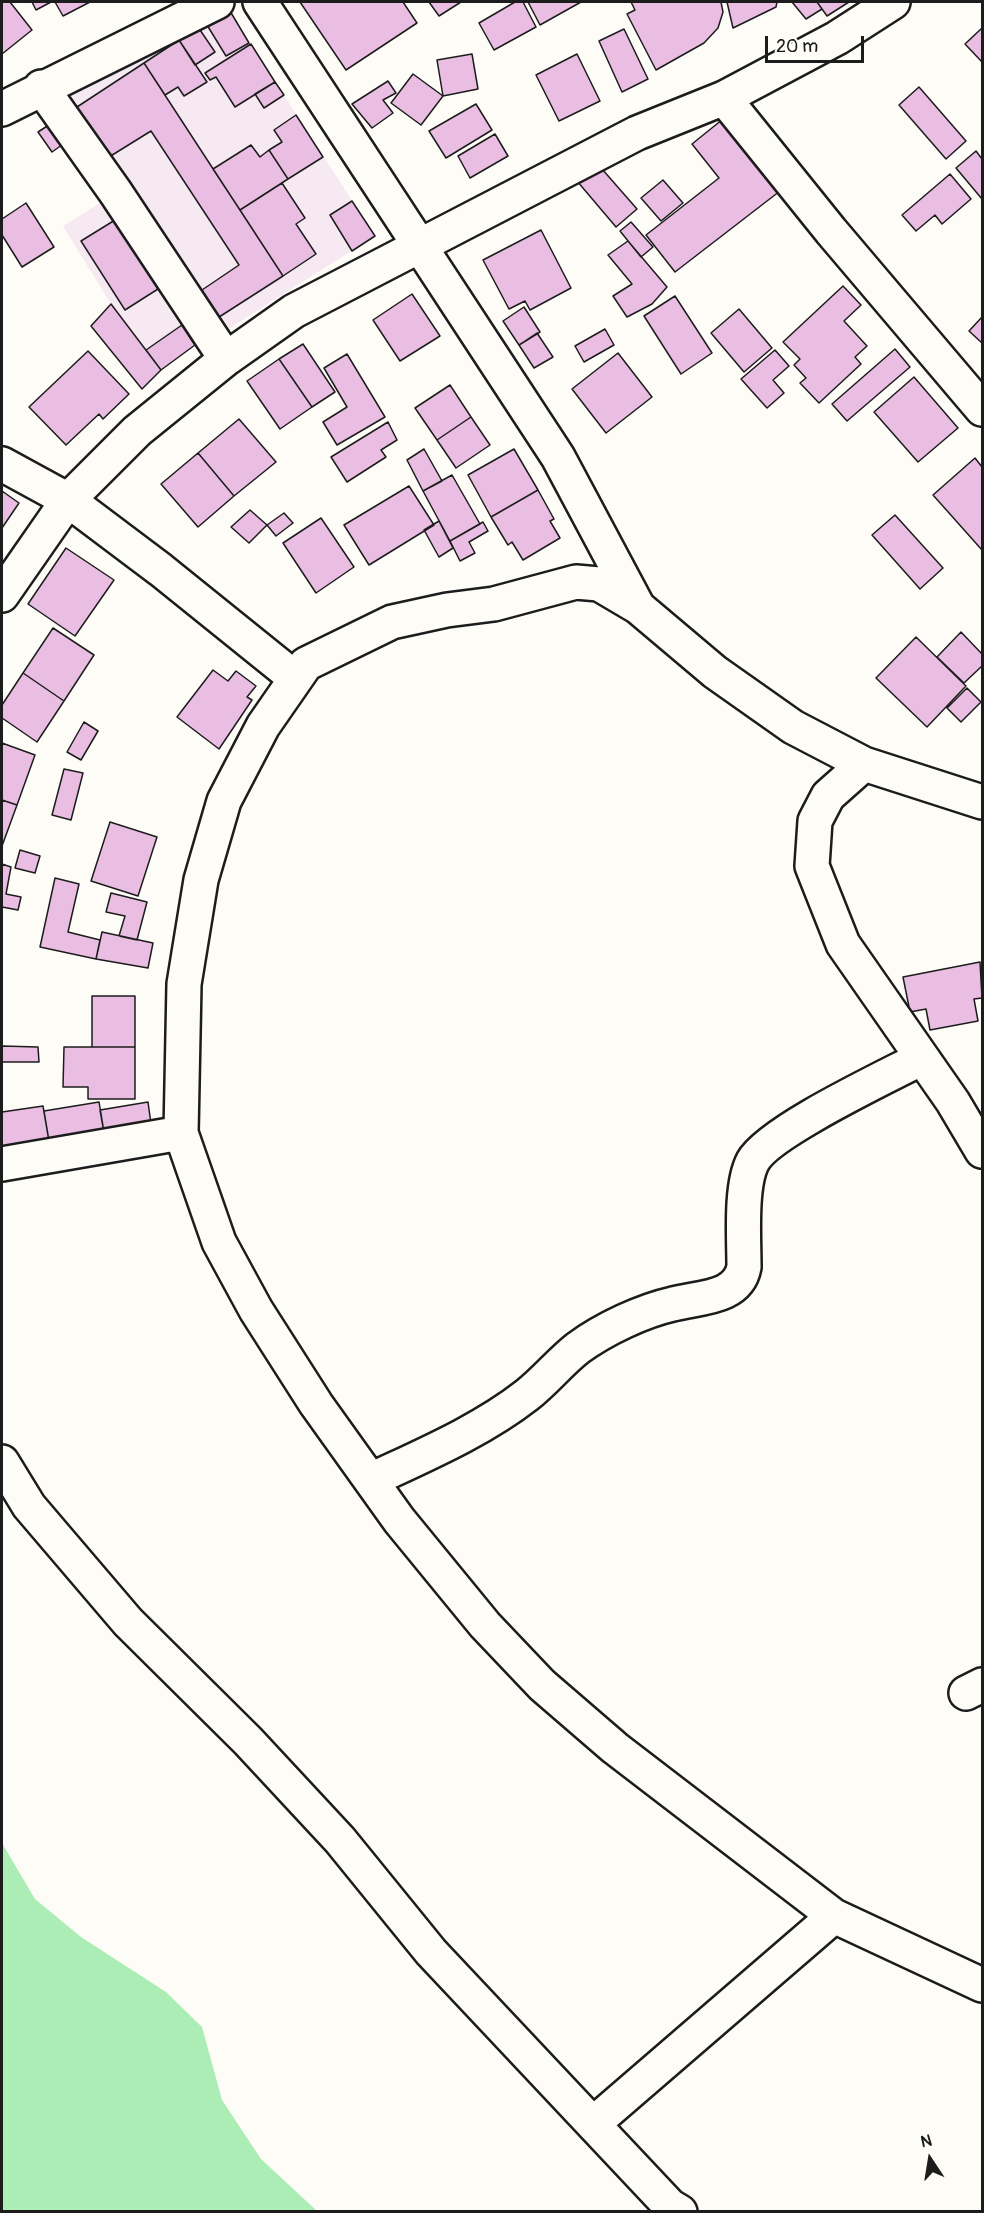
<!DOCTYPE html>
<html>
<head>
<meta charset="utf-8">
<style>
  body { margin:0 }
  #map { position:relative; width:984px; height:2213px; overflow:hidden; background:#fdfcf7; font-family:Pangolin,sans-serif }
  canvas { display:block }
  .frame { position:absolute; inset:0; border:3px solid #1c1c1c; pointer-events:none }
  .north { position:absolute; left:900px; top:2129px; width:60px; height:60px; -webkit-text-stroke:4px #fdfcf7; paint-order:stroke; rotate:348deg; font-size:16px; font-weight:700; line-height:24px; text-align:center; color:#1c1c1c }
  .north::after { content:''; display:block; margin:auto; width:21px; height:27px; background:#1c1c1c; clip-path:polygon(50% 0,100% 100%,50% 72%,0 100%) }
  .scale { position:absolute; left:765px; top:36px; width:99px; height:27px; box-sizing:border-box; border:3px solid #1c1c1c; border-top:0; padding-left:8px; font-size:18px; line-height:21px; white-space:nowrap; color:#1c1c1c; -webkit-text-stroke:4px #fdfcf7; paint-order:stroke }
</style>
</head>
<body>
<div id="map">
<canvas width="984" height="2213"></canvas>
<div class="frame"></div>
<div class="north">N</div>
<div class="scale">20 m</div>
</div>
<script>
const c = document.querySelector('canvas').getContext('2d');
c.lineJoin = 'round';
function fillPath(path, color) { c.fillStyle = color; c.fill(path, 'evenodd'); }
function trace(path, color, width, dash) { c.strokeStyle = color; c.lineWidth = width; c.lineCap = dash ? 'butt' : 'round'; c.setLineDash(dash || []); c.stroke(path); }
const built = new Path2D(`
  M 227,7 L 375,236 L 219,335 L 64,100 Z
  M 110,197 L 174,300 L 168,305 L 195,345 L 161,370 L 111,304 L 63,226 Z`);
const green = new Path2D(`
  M 2,1843 L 35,1899 L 81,1937 L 166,1992 L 202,2027 L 222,2100 L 261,2159 L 317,2211 L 2,2211 Z`);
const building = new Path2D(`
  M 2,2 L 10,2 L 32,30 L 2,54 Z
  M 32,2 L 51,2 L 36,10 Z
  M 55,2 L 90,2 L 63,16 Z
  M 300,2 L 403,2 L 417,23 L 346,70 Z
  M 429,2 L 461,2 L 439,16 Z
  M 515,2 L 523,2 L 536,27 L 494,50 L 479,23 Z
  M 528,2 L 581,2 L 540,25 Z
  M 631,2 L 721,2 L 723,12 L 718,28 L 704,43 L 656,70 L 627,14 L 635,10 Z
  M 727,2 L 777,2 L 776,7 L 733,28 Z
  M 792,2 L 817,2 L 822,9 L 806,19 Z
  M 817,2 L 849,2 L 827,16 Z
  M 230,11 L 249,43 L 226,56 L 207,25 Z
  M 198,27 L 215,52 L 195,65 L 179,40 Z
  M 982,28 L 982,62 L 965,44 Z
  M 624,29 L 648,79 L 622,92 L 599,41 Z
  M 179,40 L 207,82 L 184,96 L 178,87 L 165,95 L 144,63 Z
  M 251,44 L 275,82 L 235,107 L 216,77 L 210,80 L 205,73 Z
  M 472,54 L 478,89 L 443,96 L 437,60 Z
  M 577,54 L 600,101 L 559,121 L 536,75 Z
  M 144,63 L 283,276 L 216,319 L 199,292 L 239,265 L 151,131 L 109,157 L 77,107 Z
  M 413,74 L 443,96 L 421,125 L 391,103 Z
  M 388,81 L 396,93 L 383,100 L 393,113 L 372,128 L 352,104 Z
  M 275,82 L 284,95 L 264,108 L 255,94 Z
  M 919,87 L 966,141 L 946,159 L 899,105 Z
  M 476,104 L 492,130 L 446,158 L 429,131 Z
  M 296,115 L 323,157 L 288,179 L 269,150 L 282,142 L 274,130 Z
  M 723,119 L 780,191 L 675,272 L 646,235 L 719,178 L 692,144 Z
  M 55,121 L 69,140 L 52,152 L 38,132 Z
  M 495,134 L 508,156 L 470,178 L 458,156 Z
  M 251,145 L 260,157 L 269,150 L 288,179 L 240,210 L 213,169 Z
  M 976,151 L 982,159 L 982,199 L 956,168 Z
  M 602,169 L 637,209 L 616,227 L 577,181 Z
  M 950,174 L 971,199 L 942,224 L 935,215 L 916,231 L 902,215 Z
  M 663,180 L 683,203 L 661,221 L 641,198 Z
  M 282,183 L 305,218 L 296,224 L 316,254 L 283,276 L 240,210 Z
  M 352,201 L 375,236 L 352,251 L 330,215 Z
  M 26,203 L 54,247 L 22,267 L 2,235 L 2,219 Z
  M 115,220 L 158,289 L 125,310 L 81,241 Z
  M 631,222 L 653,247 L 641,257 L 620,231 Z
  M 541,230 L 571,288 L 530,310 L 525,301 L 509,309 L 483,260 Z
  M 628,241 L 667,287 L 652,304 L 627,317 L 613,296 L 632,284 L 608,255 Z
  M 843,286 L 861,305 L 844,321 L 867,346 L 855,357 L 861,364 L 819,403 L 800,383 L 806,378 L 794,365 L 800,359 L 783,342 Z
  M 412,294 L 440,336 L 400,361 L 373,320 Z
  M 675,296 L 712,353 L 681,374 L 644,316 Z
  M 111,304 L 161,370 L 142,389 L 91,326 Z
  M 524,307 L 540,332 L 519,345 L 503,321 Z
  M 739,309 L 772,348 L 744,372 L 711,333 Z
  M 982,317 L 982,343 L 969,331 Z
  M 182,325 L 195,345 L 161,370 L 146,350 Z
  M 605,329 L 614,345 L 584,362 L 575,346 Z
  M 537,333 L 553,357 L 534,368 L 519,345 Z
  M 303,344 L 335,392 L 312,407 L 279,359 Z
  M 895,349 L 910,367 L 847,421 L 832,404 Z
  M 775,350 L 789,366 L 773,380 L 784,393 L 767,408 L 741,379 Z
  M 88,351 L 129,394 L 103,419 L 99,414 L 66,445 L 29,407 Z
  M 618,353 L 652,397 L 606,433 L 572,389 Z
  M 347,354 L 385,417 L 337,445 L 323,422 L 347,407 L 324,368 Z
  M 279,359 L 312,407 L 280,429 L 247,381 Z
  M 914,377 L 958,428 L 918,462 L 874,412 Z
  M 450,385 L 471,417 L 437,440 L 415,408 Z
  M 471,417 L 490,445 L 456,468 L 437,440 Z
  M 239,419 L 276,462 L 234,496 L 198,453 Z
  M 388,422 L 397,440 L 381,450 L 386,457 L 347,482 L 331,457 Z
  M 424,449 L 442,481 L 423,491 L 407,460 Z
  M 514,449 L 538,490 L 491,517 L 468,475 Z
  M 198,453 L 234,496 L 198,527 L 161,484 Z
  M 975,458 L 982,467 L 982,550 L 933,495 Z
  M 452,475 L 480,524 L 450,541 L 423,491 Z
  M 409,486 L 434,525 L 369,565 L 344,525 Z
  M 538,490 L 554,519 L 550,521 L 560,538 L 523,560 L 512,542 L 508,545 L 491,517 Z
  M 2,491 L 19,503 L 2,528 Z
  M 250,510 L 267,525 L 249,543 L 231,527 Z
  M 284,513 L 293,523 L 276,536 L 267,525 Z
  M 895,515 L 943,568 L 920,589 L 872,535 Z
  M 321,518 L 354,567 L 316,593 L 283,543 Z
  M 439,521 L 453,548 L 439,557 L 424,530 Z
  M 483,522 L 488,531 L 469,542 L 475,553 L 460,561 L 450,541 Z
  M 66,548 L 114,580 L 75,636 L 28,604 Z
  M 53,628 L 94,655 L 64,701 L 23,673 Z
  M 961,632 L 982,654 L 982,666 L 964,683 L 937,657 Z
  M 916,637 L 966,686 L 927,727 L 876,678 Z
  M 213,670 L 228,681 L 236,671 L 256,686 L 247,697 L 252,700 L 219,749 L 177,717 Z
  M 23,673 L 64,701 L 37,742 L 2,718 L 2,705 Z
  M 967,688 L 981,702 L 961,722 L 947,708 Z
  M 84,722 L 98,731 L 81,760 L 67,752 Z
  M 2,743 L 35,755 L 17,805 L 2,800 Z
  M 64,769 L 83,773 L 71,820 L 52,815 Z
  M 2,800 L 17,805 L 2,846 Z
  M 110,822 L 157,837 L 138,896 L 91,881 Z
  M 20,850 L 40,856 L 35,873 L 15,868 Z
  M 2,864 L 11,867 L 6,894 L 21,897 L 18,910 L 2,907 Z
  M 55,878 L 79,884 L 68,932 L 100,940 L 96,959 L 40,947 Z
  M 111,893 L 147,902 L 137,940 L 119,936 L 125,916 L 106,912 Z
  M 102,932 L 153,943 L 148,968 L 96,959 Z
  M 980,962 L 982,998 L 974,999 L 978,1021 L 930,1030 L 926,1009 L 910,1012 L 903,977 Z
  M 92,996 L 135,996 L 135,1047 L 92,1047 Z
  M 2,1046 L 38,1047 L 39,1062 L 2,1062 Z
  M 64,1047 L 135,1047 L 135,1099 L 88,1099 L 88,1087 L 63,1087 Z
  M 99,1102 L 105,1138 L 50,1147 L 44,1111 Z
  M 148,1102 L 152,1131 L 105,1138 L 100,1110 Z
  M 43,1106 L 50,1147 L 2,1154 L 2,1112 Z`);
const minor = new Path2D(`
  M 260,2 L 558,457 L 637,605
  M 41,87 L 116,193 L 226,359
  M 724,98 L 831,231 L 982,409
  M 2,109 L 217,2
  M 2,464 L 68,500 L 161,570 L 295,678
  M 2,595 L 68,500 L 137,431 L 226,359 L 294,311 L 637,133 L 724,98 L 837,38 L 893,2
  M 864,764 L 828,796 L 815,821 L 812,866 L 843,944 L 953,1102 L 982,1151
  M 982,802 L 864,764 L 793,727 L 715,672 L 638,607 L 599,584 L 576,582 L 494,604 L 447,610 L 392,622 L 306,664 L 263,726 L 224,801 L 201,880 L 184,984 L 181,1133 L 219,1242 L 256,1310 L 316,1404 L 399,1520 L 485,1625 L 542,1685 L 615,1748 L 834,1916 L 982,1985
  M 2,1164 L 181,1133
  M 2,1462 L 29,1506 L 128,1622 L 248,1741 L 340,1840 L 431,1952 L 670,2206 L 680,2212
  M 371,1480 C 424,1455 481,1431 527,1395 C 545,1381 560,1362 578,1348 C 604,1329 642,1311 673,1304 C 699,1297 738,1299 744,1267 C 744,1239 740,1185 753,1161 C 770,1131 886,1077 922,1058
  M 966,1693 L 982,1685
  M 593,2124 L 834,1916`);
fillPath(built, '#f7e9f1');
fillPath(green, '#acedb6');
fillPath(building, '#eabde2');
trace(building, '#1c1c1c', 1.5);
trace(minor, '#1c1c1c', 38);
trace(minor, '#fdfcf7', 33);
</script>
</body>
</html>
